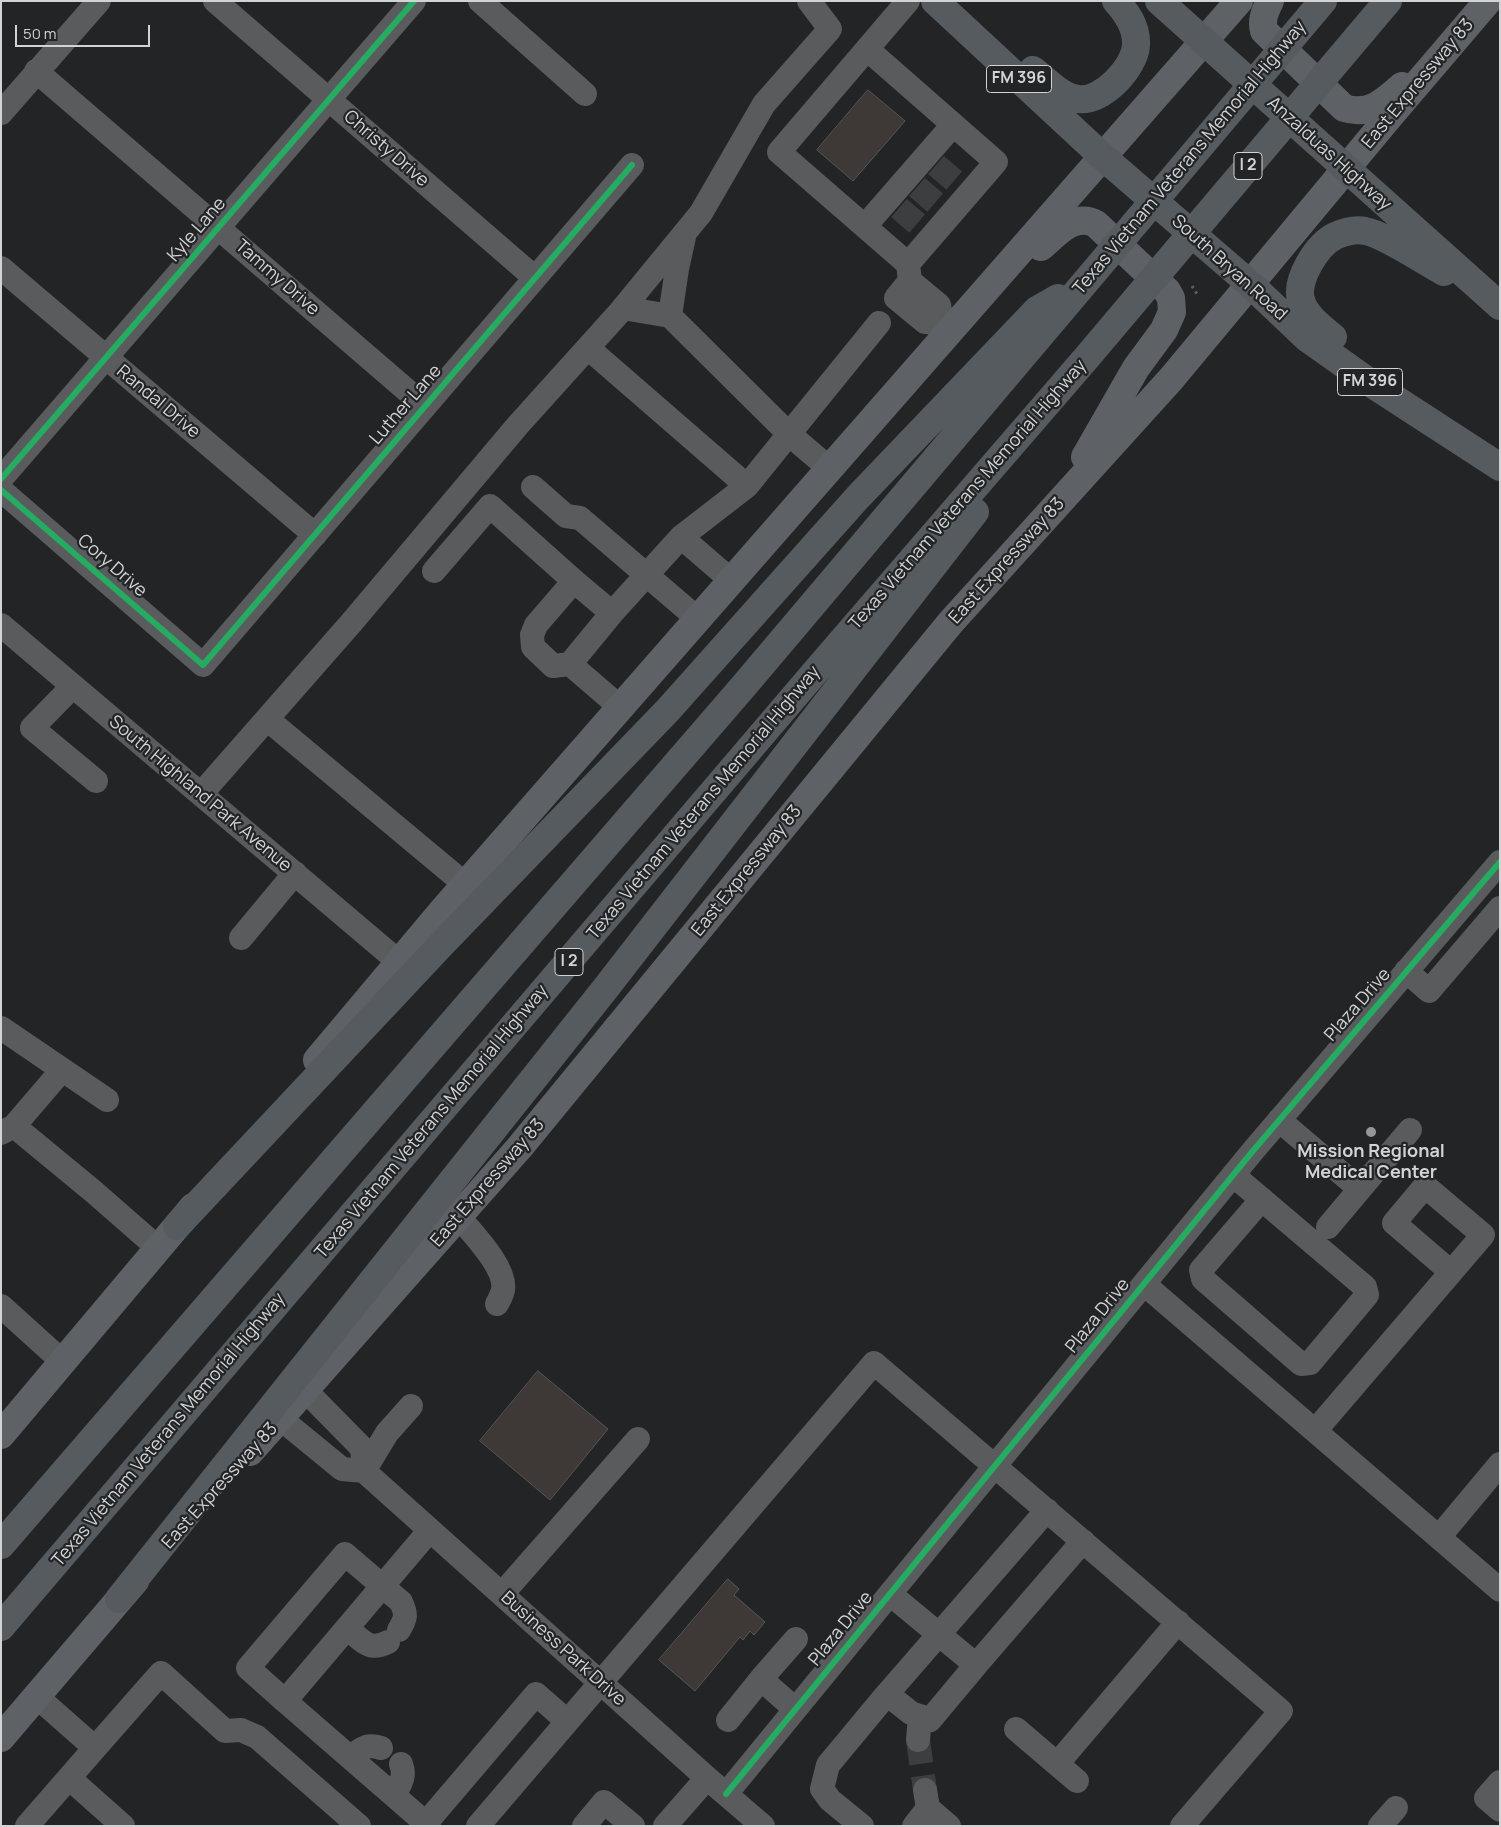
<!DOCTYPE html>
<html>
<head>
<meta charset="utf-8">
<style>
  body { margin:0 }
  #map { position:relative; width:1501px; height:1827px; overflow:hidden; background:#232425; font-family:Manrope,sans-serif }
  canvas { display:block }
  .frame { position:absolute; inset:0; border:2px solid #d2d3d5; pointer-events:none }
  .scale { position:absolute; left:15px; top:25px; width:135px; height:22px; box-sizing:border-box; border:2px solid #d2d3d5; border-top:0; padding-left:6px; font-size:15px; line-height:18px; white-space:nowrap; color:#d2d3d5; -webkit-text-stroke:4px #222426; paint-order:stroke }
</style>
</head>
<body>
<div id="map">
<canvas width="1501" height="1827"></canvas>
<div class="frame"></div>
<div class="scale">50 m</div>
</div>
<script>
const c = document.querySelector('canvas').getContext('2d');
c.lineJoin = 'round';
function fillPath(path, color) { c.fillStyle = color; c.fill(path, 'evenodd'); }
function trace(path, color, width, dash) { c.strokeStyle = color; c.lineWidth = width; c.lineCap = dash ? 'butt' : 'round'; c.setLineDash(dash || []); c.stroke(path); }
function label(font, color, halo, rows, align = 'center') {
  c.font = font + ' Manrope,sans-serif'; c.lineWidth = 4.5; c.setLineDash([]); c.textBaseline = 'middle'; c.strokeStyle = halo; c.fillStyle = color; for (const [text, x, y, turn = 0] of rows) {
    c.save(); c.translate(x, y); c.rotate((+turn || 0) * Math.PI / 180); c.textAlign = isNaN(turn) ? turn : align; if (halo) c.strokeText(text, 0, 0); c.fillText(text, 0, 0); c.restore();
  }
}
const building = new Path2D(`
  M 868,90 L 905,121 L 853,181 L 817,150 Z
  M 538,1371 L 608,1429 L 550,1500 L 480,1441 Z
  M 728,1579 L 739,1589 L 734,1595 L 765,1622 L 754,1635 L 750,1631 L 743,1640 L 740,1637 L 695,1691 L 659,1660 Z`);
const minorTunnel = new Path2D(`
  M 936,165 L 958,184
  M 917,187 L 939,206
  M 899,208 L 921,227
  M 918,1740 L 925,1790`);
const path = new Path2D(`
  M 1192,286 L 1197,294`);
const minor = new Path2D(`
  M 215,1 L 535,278
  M 480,1 L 585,94
  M 867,49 L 908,1
  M 36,71 L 425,406
  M 1,113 L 99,1
  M 865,226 L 953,125
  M 684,237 L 677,269 L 670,316 L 789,434 L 879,323
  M 908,264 L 996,162 L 867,49 L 779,152 L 908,264 L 910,281
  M 1,268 L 315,535
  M 623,308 L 670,316
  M 942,323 L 939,305 L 910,281 L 896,298 L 925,322 L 942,323 L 951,331
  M 588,348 L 747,486 L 789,434 L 830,469
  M 1,479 L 414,1
  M 533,487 L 566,516 L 580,518 L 698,619
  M 1,490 L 203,665 L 632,165
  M 681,537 L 732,581
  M 434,571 L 490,506 L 574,581
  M 612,613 L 681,537 L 747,486
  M 1,625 L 399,962
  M 570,664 L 553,666 L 533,647 L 532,635 L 536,625 L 574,581 L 612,613 L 570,664 L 621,708
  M 73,686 L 32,728 L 96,781
  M 267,719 L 466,885
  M 201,794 L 352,622 L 518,425 L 619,313 L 701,213 L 764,104 L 830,29 L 809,1
  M 241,938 L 295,873
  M 1406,971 L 1429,991 L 1500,908
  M 1,1028 L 107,1100
  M 1279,1120 L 1360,1189 L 1410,1130
  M 14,1126 L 94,1192 L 158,1248
  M 1,1133 L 14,1126 L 62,1070
  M 1233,1175 L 1365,1287 L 1367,1295 L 1310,1363 L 1301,1364 L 1203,1279 L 1201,1270 L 1262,1199
  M 459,1217 C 472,1233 507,1268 503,1290 C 502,1295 499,1300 497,1304
  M 1328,1227 L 1360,1189
  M 1144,1284 L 1500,1590
  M 1,1306 L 63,1362
  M 411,1406 L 387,1433 L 364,1471 L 707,1778 L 763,1826
  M 281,1419 L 342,1469 L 364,1471 L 362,1448 L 306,1391
  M 1315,1431 L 1483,1235 L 1425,1186 L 1394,1223 L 1451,1272
  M 1439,1537 L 1500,1464
  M 502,1594 L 638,1439
  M 890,1594 L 976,1665 L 1083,1541
  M 347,1628 C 362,1640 368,1652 388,1642
  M 887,1694 L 1047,1510
  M 285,1701 L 248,1668 L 345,1554 L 401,1602 C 407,1615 406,1618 399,1630
  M 795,1709 L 761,1679 L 796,1639
  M 728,1720 L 761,1679
  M 1016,1729 L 1057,1764 L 1178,1622
  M 918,1740 L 920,1716
  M 95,1748 L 161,1673 L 225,1731 L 241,1730 L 257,1737 L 359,1826
  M 350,1757 C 362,1749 366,1743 381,1748
  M 1057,1764 L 1077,1781
  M 69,1778 L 123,1826
  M 1500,1782 L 1486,1798 L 1500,1810
  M 726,1794 L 1252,1152 L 1500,862
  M 394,1795 C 400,1784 406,1777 401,1764
  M 928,1808 L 949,1826
  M 426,1823 L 536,1694 L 567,1721
  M 27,1826 L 95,1748 L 36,1696
  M 429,1826 L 285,1701 L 430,1530
  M 478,1826 L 874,1363 L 1281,1711 L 1182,1826
  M 584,1826 L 604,1802 L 633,1826
  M 665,1826 L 707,1778
  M 862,1826 L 830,1800 L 822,1789 L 828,1765 L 887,1694 L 911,1713 L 930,1720 L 976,1665
  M 914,1826 L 928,1808 L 925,1790
  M 1380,1826 L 1396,1808`);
const major = new Path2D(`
  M 1270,1 C 1265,11 1261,20 1264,31 L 1344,108 C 1369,116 1384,102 1402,86
  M 1041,247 C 1056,234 1075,212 1096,224 L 1167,291 L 1171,298 L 1172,312 L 1164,330 L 1136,368 L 1085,457
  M 317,1060 L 443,910 L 1239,1
  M 1,1435 L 193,1207
  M 250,1452 L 519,1148 L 951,622 L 1171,379 L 1389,117 L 1488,1
  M 1,1738 L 135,1581`);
const highway = new Path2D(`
  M 935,1 L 1103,157 L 1250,284 L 1307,338 L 1369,382 L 1500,467
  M 1159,1 L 1500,306
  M 1033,70 C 1046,80 1061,97 1078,99 C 1102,103 1135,67 1136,45 C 1137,27 1127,13 1116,1
  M 1333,337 C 1322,328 1305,316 1301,300 C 1295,280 1317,245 1335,236 C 1344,232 1356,229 1365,231 C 1384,234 1425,262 1444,272
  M 177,1226 L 440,946 L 668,710 L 858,497 L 1037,310 L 1058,298
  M 1,1545 L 742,688 L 1323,1
  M 119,1599 L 605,989 L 975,512
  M 1,1627 L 822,664 L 1088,356 L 1388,1`);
const cycleway = new Path2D(`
  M 1,479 L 414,1
  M 1,490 L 203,665 L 632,165
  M 726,1794 L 1252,1152 L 1500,862`);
const markers = [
  [1371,1132,6,"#959697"]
];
const shields = [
  [1019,79,65],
  [1248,166,28],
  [1370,382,65],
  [569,962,28]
];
const shieldNames = [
  ["FM 396",1019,79],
  ["I 2",1248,166],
  ["FM 396",1370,382],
  ["I 2",569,962]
];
const streetNames = [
  ["East Expressway 83",1418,84,-50],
  ["Christy Drive",386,149,41],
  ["Anzalduas Highway",1329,154,42],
  ["Texas Vietnam Veterans Memorial Highway",1190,158,-50],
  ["Kyle Lane",197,230,-49],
  ["South Bryan Road",1229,268,42],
  ["Tammy Drive",277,278,41],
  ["Randal Drive",158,402,40],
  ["Luther Lane",406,405,-49],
  ["Texas Vietnam Veterans Memorial Highway",968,495,-49],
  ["East Expressway 83",1007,561,-48],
  ["Cory Drive",112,566,41],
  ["South Highland Park Avenue",200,794,40],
  ["Texas Vietnam Veterans Memorial Highway",704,803,-50],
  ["East Expressway 83",747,871,-51],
  ["Plaza Drive",1358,1005,-49],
  ["Texas Vietnam Veterans Memorial Highway",432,1122,-50],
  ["East Expressway 83",488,1183,-49],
  ["Plaza Drive",1098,1316,-51],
  ["Texas Vietnam Veterans Memorial Highway",169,1430,-50],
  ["East Expressway 83",220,1486,-48],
  ["Plaza Drive",841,1629,-51],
  ["Business Park Drive",563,1649,42]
];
const poiNames = [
  ["Mission Regional",1371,1152],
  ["Medical Center",1371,1173]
];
fillPath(building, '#3e3837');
trace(building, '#565656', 1);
trace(minorTunnel, '#3d3e3f', 24, [24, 12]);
trace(path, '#5e5f60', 3, [2.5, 4]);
trace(minor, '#5a5b5c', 24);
trace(major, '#5e6166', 28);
trace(highway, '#565b60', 28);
trace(cycleway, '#26ab63', 6);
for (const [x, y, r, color] of markers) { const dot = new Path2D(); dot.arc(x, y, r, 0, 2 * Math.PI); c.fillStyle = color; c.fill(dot); trace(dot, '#222426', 2); }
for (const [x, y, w] of shields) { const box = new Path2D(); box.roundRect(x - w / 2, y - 13.5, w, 27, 4); c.fillStyle = '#222426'; c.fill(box); trace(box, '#d2d3d5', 1); }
label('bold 16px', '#d2d3d5', null, shieldNames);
label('18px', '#d2d3d5', '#222426', streetNames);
label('bold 18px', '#d2d3d5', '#222426', poiNames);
</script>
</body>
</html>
